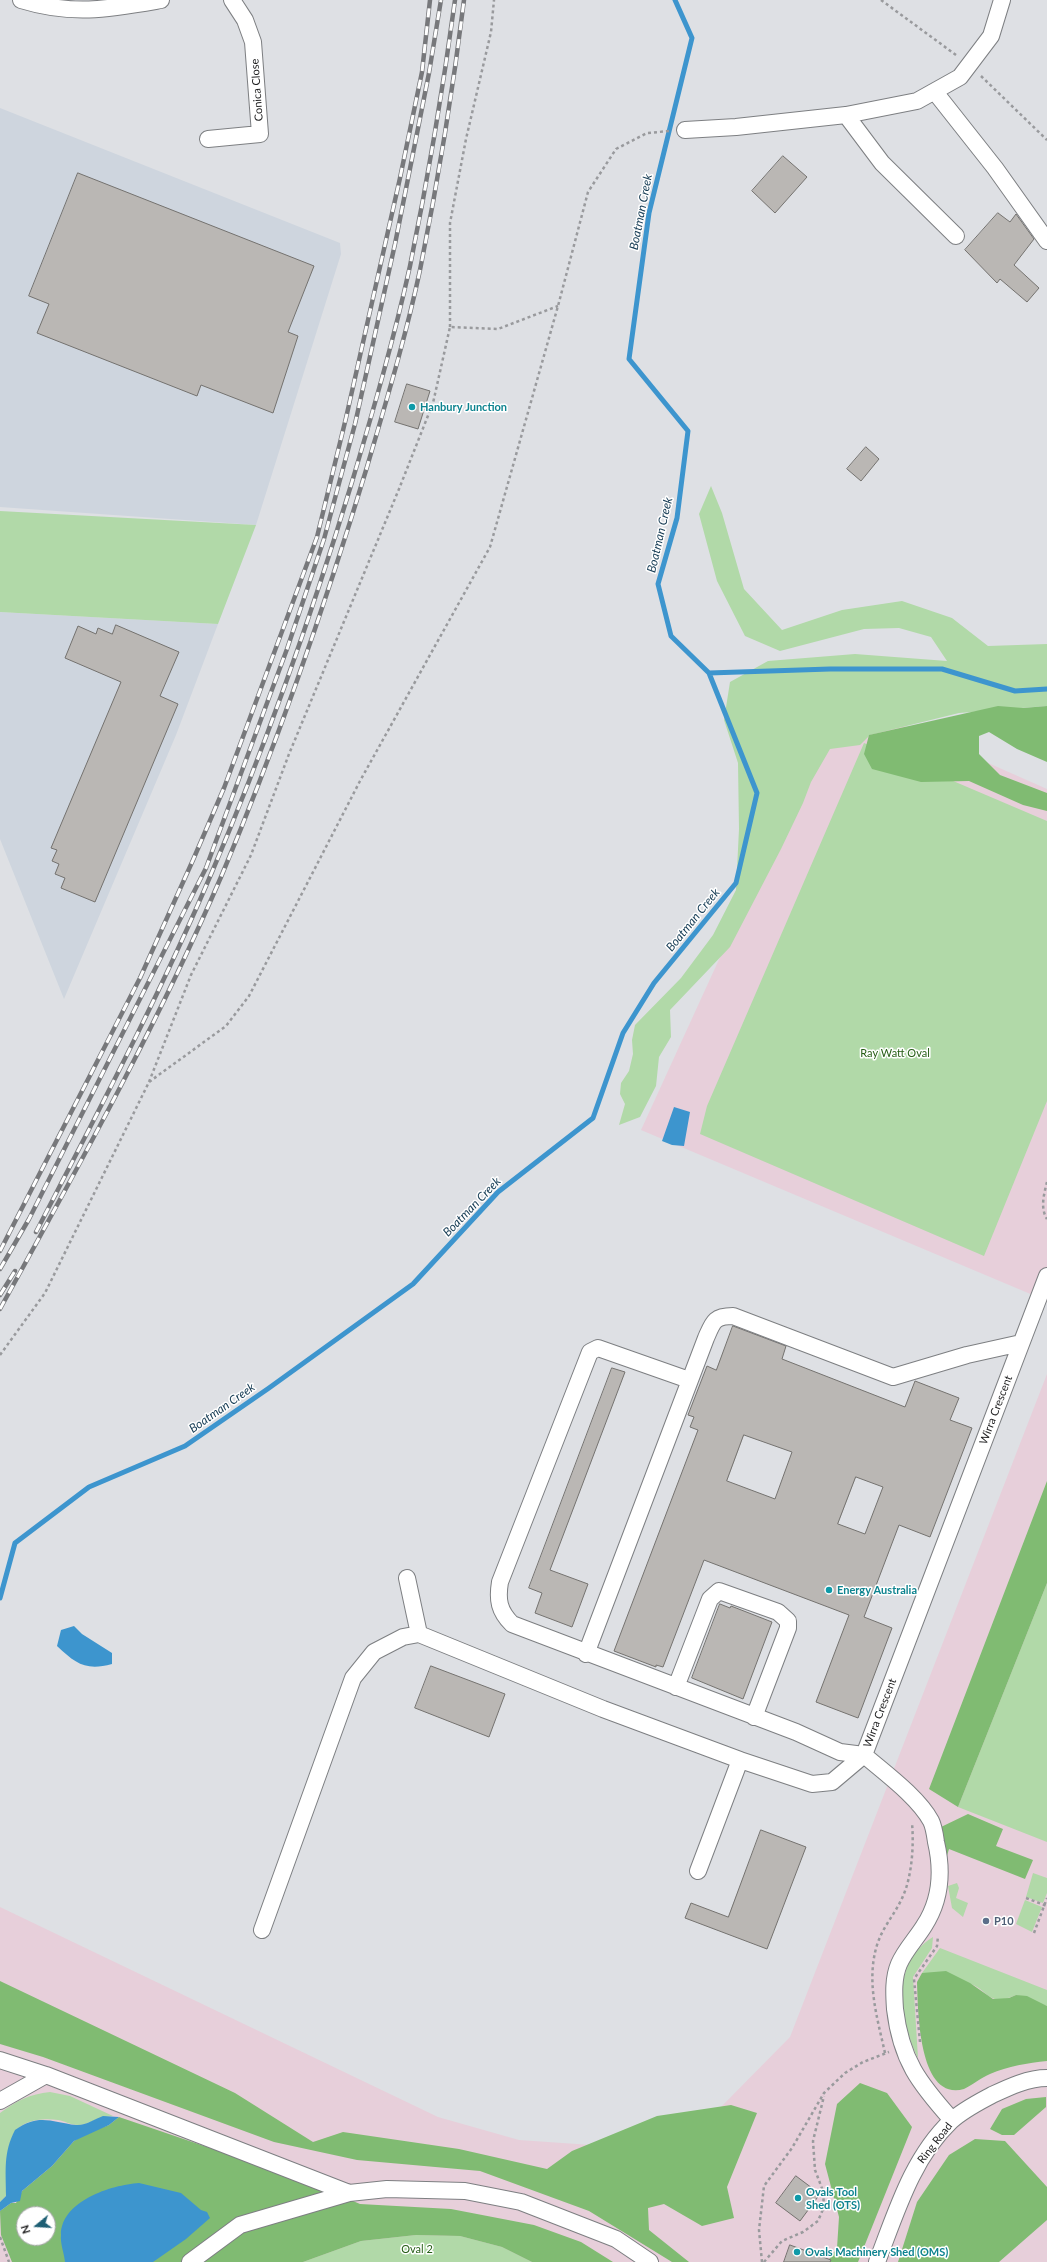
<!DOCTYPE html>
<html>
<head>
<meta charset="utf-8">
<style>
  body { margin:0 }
  #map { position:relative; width:1047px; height:2262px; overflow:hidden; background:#dee0e4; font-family:Lato,sans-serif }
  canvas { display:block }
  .north { position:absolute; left:16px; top:2206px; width:40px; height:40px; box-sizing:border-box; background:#fff; border:1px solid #a5a5a6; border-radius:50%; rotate:252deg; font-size:11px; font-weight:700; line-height:16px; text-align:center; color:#1f1f20 }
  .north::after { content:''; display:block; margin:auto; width:14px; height:18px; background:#1e5f74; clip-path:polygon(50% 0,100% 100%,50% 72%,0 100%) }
</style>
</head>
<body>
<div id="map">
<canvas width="1047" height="2262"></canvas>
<div class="north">N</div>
</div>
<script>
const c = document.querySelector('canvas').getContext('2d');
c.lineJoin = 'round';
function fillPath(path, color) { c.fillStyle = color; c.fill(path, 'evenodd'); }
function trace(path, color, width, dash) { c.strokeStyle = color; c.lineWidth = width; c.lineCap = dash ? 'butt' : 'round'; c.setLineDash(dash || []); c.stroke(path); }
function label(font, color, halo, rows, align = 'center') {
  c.font = font + ' Lato,sans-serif'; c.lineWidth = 3; c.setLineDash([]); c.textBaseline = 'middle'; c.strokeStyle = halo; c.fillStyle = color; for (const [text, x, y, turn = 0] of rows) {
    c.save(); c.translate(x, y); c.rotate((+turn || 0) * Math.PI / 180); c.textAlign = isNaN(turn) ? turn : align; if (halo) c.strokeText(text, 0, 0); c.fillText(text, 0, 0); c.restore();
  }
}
const built = new Path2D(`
  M 0,108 L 340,243 L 341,254 L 256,525 L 0,507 Z
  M 0,612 L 218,624 L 176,735 L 64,999 L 0,839 Z`);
const education = new Path2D(`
  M 839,697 L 1047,789 L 1047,1301 L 641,1130 Z
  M 1047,1374 L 1047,2262 L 0,2262 L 0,1907 L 438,2117 L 519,2140 L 606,2146 L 718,2110 L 790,2037 ZM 24,2214 L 48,2214 L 48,2238 L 24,2238 Z`);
const green = new Path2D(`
  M 711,486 L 722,513 L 744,589 L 782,630 L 842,610 L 902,601 L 952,618 L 988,646 L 1047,644 L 1047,706 L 959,713 L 870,735 L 860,745 L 830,749 L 811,782 L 803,803 L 781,849 L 730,947 L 670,1010 L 671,1037 L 659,1057 L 656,1086 L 640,1117 L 619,1125 L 625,1104 L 620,1094 L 621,1083 L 629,1071 L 633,1054 L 632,1040 L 635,1025 L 681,978 L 713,935 L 736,890 L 739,829 L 738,763 L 724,720 L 730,682 L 768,661 L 855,654 L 947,661 L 931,637 L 899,628 L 864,629 L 780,651 L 745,636 L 717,581 L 699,514 Z
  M 0,511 L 256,525 L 218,624 L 0,612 Z
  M 864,743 L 1047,821 L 1047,1101 L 984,1256 L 700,1134 L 707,1106 Z
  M 1047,1583 L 1047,1842 L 958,1807 Z
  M 1033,1873 L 1047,1878 L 1047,1893 L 1043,1903 L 1026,1897 Z
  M 957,1883 L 959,1888 L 956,1898 L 968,1903 L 963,1917 L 952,1908 L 948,1886 Z
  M 1025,1900 L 1042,1907 L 1032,1932 L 1016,1924 Z
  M 933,1937 L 932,1948 L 913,1977 L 918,2058 C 899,2018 890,1964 933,1937 Z
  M 940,1948 L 1047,1990 L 1047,2006 L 1016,1995 C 987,2008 989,1989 968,1983 C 953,1978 937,1976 922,1973 Z
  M 50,2092 L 70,2096 L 113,2116 C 98,2116 87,2126 77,2125 C 71,2125 65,2121 58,2120 C 41,2118 20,2120 12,2137 L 6,2196 L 0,2202 L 0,2113 C 16,2101 30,2094 50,2092 Z
  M 416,2235 L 460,2236 L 502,2247 L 532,2262 L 303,2262 L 361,2241 Z`);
const forest = new Path2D(`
  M 998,706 L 1023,708 L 1047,706 L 1047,762 L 1017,749 L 989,732 L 979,736 L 979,754 L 1000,775 L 1047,793 L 1047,811 L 1023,805 L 969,781 L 921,782 L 872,769 L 864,754 L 869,735 Z
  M 1047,1481 L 1047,1583 L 958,1807 L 929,1789 Z
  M 968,1814 L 1003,1829 L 996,1846 L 1033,1860 L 1025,1879 L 949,1849 L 946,1859 L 941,1827 Z
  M 946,1971 L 970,1983 L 993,1999 L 1009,1998 L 1016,1995 L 1027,1996 L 1047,2006 L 1047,2061 C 1028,2063 1008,2066 990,2074 C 982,2077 971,2086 964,2089 C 918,2102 918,2009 917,1982 L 922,1973 Z
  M 0,1981 L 235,2093 L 313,2142 L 343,2132 L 459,2149 L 547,2169 L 572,2151 L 657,2116 L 731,2105 L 757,2113 L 727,2187 L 734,2218 L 702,2226 L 664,2204 L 648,2208 L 649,2230 L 689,2262 L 672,2262 L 589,2211 L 480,2171 L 357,2160 L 274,2142 L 43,2057 L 0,2044 Z
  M 860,2083 L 887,2093 L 912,2127 L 858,2262 L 827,2262 L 837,2248 L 839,2217 L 825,2164 L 837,2104 Z
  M 1046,2097 L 1046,2107 L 1014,2135 L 1002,2135 L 990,2129 L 1002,2109 L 1026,2099 Z
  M 119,2117 L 301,2179 L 360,2204 L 451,2209 L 534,2225 L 581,2242 L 613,2262 L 532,2262 L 502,2247 L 460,2236 L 416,2235 L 361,2241 L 303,2262 L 12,2262 L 1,2235 L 0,2211 L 11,2203 L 16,2203 L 22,2191 L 52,2166 L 74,2141 L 85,2134 L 109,2125 ZM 24,2214 L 48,2214 L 48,2238 L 24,2238 Z
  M 975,2139 L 1005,2141 L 1047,2187 L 1047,2220 L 999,2262 L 898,2262 L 917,2202 L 949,2155 Z`);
const water = new Path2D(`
  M 674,1107 L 690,1112 L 684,1146 L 672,1145 L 662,1141 Z
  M 74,1626 L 82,1634 L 112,1653 L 112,1664 C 86,1671 76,1664 57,1646 L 61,1630 Z
  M 103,2116 L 119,2117 L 109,2125 L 74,2141 L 52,2166 L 22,2191 L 20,2201 L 11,2203 L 0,2211 L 0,2202 L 6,2196 C 6,2171 3,2153 15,2130 C 38,2113 52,2122 76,2125 C 85,2126 95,2119 103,2116 Z
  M 139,2183 L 181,2193 L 201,2210 L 207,2212 L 210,2218 L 186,2239 L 153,2262 L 65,2262 C 64,2253 60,2243 61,2235 C 61,2201 111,2185 139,2183 Z`);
const stream = new Path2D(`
  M 709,673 L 830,669 L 942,669 L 1015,691 L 1047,689
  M 0,1598 L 15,1543 L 89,1487 L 185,1446 L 269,1388 L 413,1284 L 498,1192 L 593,1118 L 623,1033 L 654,983 L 736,883 L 757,793 L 709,673 L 671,636 L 658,584 L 677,518 L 688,431 L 629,359 L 649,213 L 692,38 L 675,0`);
const building = new Path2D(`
  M 783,156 L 807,177 L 775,213 L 752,191 Z
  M 78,173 L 314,266 L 288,332 L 298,336 L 273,413 L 201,385 L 197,396 L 37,333 L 49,304 L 29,296 Z
  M 998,213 L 1010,222 L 1016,214 L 1034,239 L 1014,265 L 1039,288 L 1027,302 L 1000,279 L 997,283 L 965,250 Z
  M 407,384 L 430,391 L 418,429 L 395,422 Z
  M 866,447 L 879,459 L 861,481 L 847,469 Z
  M 116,625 L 179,652 L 160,696 L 178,704 L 95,902 L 61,888 L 65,878 L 55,874 L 59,864 L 52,861 L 57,850 L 51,848 L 121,682 L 65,658 L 78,626 L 96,634 L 98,628 L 112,634 Z
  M 733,1326 L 786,1346 L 782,1359 L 905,1407 L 915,1381 L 959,1398 L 950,1420 L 972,1428 L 930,1537 L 899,1525 L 864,1617 L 892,1628 L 858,1718 L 816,1702 L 849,1615 L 704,1560 L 663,1667 L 656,1665 L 656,1667 L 614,1651 L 698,1430 L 690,1427 L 694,1417 L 688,1415 L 707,1366 L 716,1370 ZM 744,1435 L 792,1452 L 775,1499 L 727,1481 ZM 856,1477 L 883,1487 L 865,1534 L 838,1524 Z
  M 612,1368 L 625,1372 L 550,1570 L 588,1584 L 572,1627 L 535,1613 L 542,1593 L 529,1588 Z
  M 720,1604 L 730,1608 L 731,1606 L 772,1622 L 743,1699 L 692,1678 Z
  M 431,1666 L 505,1694 L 489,1737 L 415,1708 Z
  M 761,1830 L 806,1847 L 767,1949 L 685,1918 L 691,1903 L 728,1917 Z
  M 796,2176 L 820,2194 L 800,2221 L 776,2203 Z
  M 790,2245 L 831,2260 L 830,2262 L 784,2262 Z`);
const path = new Path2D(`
  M 881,0 L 956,55
  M 981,76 L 1047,140
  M 450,327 L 450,223 L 466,139 L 491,32 L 494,0
  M 149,1082 L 191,975 L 251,855 L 289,754 L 399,489 L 433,403 L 450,327 L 498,329 L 558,306
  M 1047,1182 C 1044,1194 1040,1208 1047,1219
  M 0,1355 L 45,1293 L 149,1082 L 226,1026 L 249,996 L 360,781 L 490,547 L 558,306 L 588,192 L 616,149 L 647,133 L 670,131
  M 1026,1898 L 1047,1906
  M 1034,1933 L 1047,1898
  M 920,2042 L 914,1979 L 937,1946 L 938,1936
  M 885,2053 C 877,2017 866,1981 877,1945 C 883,1926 896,1913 903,1896 C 912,1876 914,1845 912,1823
  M 0,2237 L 9,2262
  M 762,2262 L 759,2230 L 764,2186 L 792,2148 L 824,2093 L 845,2073 L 863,2062 L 889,2052
  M 764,2262 L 782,2241 L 803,2232 L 818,2221 L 824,2207 L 823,2191 L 815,2170 L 813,2141 L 824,2096`);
const minor = new Path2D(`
  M 21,0 C 73,16 109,9 161,0
  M 935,92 L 995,168 L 1047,241
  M 846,115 L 882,163 L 956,236
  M 685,130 L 736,127 L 846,115 L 917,101 L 960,77 L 991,36 L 1002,0
  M 208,139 L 260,134 L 253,42 L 245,20 L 232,0
  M 407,1578 L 419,1634 L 603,1709 L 740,1760 L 812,1784 L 832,1782 L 864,1755 L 840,1752 L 796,1732 L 512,1624 C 499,1611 497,1600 500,1582 L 590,1352 L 598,1348 L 689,1380
  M 586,1654 L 706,1338 C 713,1322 714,1316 733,1316 L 893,1377 L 967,1355 L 1021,1343
  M 676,1687 L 710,1599 L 719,1591 L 778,1612 L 788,1621 L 788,1628 L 754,1717
  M 698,1871 L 740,1760
  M 262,1930 L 353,1678 L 374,1652 L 403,1637 L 419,1634
  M 0,2060 L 46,2075 L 349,2193
  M 0,2101 L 46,2075
  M 952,2120 C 919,2083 901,2060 895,2009 C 894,1994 893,1978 899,1964 C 905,1950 916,1939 924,1926 C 941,1900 943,1872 936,1842 C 935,1835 934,1827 931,1821 C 918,1797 885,1773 864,1755 L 1047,1276
  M 190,2262 L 240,2225 L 349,2193 L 387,2189 L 465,2191 L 521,2202 L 616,2239 L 650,2262
  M 877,2262 C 896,2213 912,2158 951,2121 C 963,2110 979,2102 992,2095 C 1009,2087 1028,2078 1047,2078`);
const rail = new Path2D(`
  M 36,1232 C 97,1114 160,995 212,872 C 266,745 312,614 352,482 C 373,411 394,339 410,266 C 428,178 443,89 455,0
  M 0,1251 L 140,978 L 193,860 L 224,788 L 317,537 L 346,418 L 400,178 L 422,72 L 430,0
  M 0,1269 L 29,1219 L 206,868 L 287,649 L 324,539 L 355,424 L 395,244 L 429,73 L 441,0
  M 0,1295 L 15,1271
  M 0,1309 C 78,1167 157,1026 221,877 C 277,744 325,606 367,467 C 386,402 406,336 420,270 C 438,181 453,90 464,0`);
const markers = [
  [412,407,4,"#0f9aa8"],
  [829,1590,4,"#0f9aa8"],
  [986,1921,4,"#5c6f8a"],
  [798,2198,4,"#0f9aa8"],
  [797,2252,4,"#0f9aa8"]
];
const streetNames = [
  ["Conica Close",257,90,-94],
  ["Wirra Crescent",996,1410,-69],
  ["Wirra Crescent",880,1713,-69],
  ["Ring Road",935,2143,-52]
];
const cultureNames = [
  ["Hanbury Junction",420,407],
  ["Energy Australia",837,1590],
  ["Ovals Tool",806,2192],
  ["Shed (OTS)",806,2205],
  ["Ovals Machinery Shed (OMS)",805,2252]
];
const parkNames = [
  ["Ray Watt Oval",895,1053],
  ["Oval 2",417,2249]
];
const serviceNames = [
  ["P10",994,1921]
];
const waterNames = [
  ["Boatman Creek",641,212,-79],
  ["Boatman Creek",660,535,-77],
  ["Boatman Creek",693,920,-51],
  ["Boatman Creek",472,1207,-46],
  ["Boatman Creek",222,1408,-35]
];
fillPath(built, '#ced5de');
fillPath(education, '#e7cfda');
fillPath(green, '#b1d9a8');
fillPath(forest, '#80bb72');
fillPath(water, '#3d95ce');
trace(stream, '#3d95ce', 5);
fillPath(building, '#bab7b4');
trace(building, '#74726f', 1);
trace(minor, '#7d7f82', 18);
trace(path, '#999a9d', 2.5, [3, 3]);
trace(minor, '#fff', 16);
trace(rail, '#77787b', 4.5);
trace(rail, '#fff', 3, [9]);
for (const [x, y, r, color] of markers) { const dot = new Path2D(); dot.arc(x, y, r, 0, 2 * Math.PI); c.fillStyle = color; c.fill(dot); trace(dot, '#fff', 1.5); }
label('11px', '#1f1f20', '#fff', streetNames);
label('bold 11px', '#0d838f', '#fff', cultureNames, 'left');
label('11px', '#255d15', '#fff', parkNames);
label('bold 11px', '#4e5e75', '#fff', serviceNames, 'left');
label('italic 12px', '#1b4058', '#fff', waterNames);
</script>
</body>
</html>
